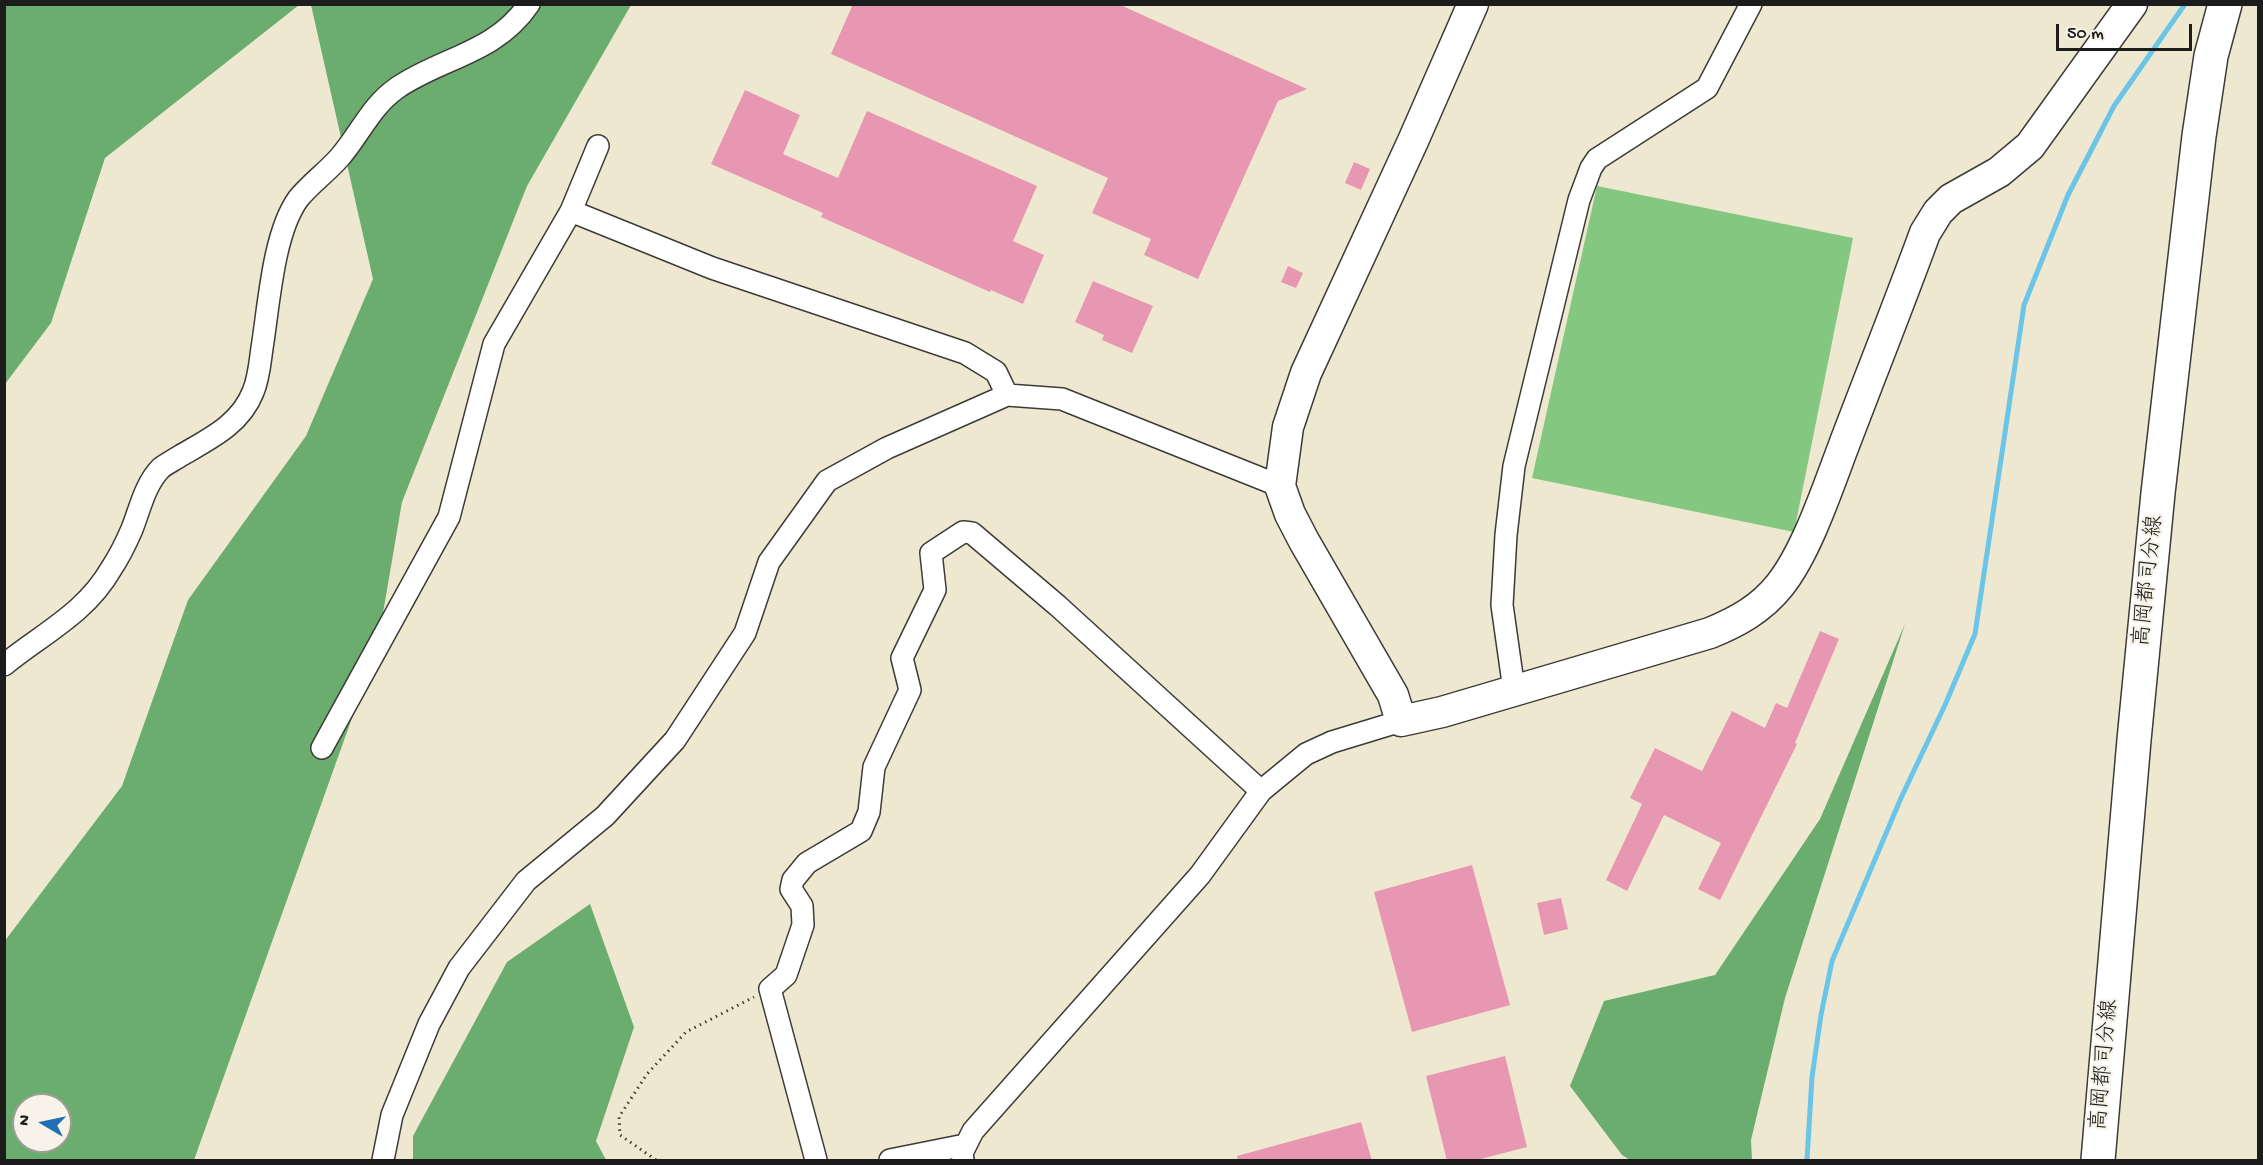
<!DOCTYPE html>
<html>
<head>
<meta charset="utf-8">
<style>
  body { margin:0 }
  #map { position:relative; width:2263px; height:1165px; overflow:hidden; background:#efe8d0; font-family:"Gochi Hand",sans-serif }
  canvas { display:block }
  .frame { position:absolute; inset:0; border:6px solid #1c1c1c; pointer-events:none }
  .north { position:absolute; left:12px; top:1093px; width:60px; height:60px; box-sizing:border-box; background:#f7f3e8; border:2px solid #9f9d96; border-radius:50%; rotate:279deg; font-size:16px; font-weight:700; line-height:24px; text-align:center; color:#1c1c1c }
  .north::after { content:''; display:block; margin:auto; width:21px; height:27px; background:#1f6fb2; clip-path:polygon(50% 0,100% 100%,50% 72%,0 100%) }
  .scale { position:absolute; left:2056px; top:24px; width:136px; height:27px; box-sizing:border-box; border:3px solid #1c1c1c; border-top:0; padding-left:8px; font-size:18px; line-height:21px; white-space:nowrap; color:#1c1c1c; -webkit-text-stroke:4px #f7f3e8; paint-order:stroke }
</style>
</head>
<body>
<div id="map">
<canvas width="2263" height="1165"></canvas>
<div class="frame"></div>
<div class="north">N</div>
<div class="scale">50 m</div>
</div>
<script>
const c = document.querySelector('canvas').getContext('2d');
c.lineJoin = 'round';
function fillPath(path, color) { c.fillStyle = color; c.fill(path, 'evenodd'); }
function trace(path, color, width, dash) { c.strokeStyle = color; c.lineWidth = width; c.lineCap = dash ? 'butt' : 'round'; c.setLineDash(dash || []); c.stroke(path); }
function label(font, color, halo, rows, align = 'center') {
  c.font = font + ' "Gochi Hand","Klee One",sans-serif'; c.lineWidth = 4.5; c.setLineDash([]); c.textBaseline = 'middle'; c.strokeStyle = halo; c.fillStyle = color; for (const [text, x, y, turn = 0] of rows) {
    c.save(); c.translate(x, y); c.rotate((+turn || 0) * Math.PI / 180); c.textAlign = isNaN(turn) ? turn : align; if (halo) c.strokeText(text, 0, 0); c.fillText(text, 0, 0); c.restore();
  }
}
const green = new Path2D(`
  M 1597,186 L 1853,238 L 1794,532 L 1532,478 Z`);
const forest = new Path2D(`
  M 5,5 L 299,5 L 105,158 L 51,323 L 5,384 Z
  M 311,5 L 631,5 L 527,186 L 402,502 L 377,648 L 194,1160 L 5,1160 L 4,942 L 122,786 L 188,600 L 306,436 L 373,279 ZM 24,1105 L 60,1105 L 60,1141 L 24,1141 Z
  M 1905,624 L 1785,998 L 1751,1140 L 1752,1160 L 1630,1160 L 1622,1155 L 1570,1086 L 1604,1001 L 1715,975 L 1820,819 Z
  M 590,904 L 634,1027 L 596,1141 L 606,1160 L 413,1160 L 413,1136 L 507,962 Z`);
const stream = new Path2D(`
  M 1807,1160 L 1812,1077 L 1821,1015 L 1832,961 L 1901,798 L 1945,705 L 1975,634 L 2024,305 L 2068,195 L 2114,106 L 2185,4`);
const building = new Path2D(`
  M 853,4 L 1118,4 L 1307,89 L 1278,101 L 1198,279 L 1144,255 L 1151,239 L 1092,213 L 1108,178 L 831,54 Z
  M 745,90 L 800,115 L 783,154 L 838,178 L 867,111 L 1037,186 L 1013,241 L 1044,255 L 1023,304 L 991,290 L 990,292 L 821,217 L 823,213 L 711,164 Z
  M 1354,162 L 1370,169 L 1361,190 L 1345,183 Z
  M 1288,266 L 1303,273 L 1296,288 L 1281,282 Z
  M 1093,281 L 1153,306 L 1132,353 L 1102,340 L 1104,335 L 1075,322 Z
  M 1820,631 L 1839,639 L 1795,743 L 1797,744 L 1720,900 L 1698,889 L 1721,843 L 1664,815 L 1627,891 L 1606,880 L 1642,804 L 1630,798 L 1655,748 L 1702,771 L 1732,711 L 1765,728 L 1776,703 L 1787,708 Z
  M 1472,865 L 1510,1005 L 1412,1032 L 1374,892 Z
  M 1561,898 L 1568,929 L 1544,935 L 1537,903 Z
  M 1505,1056 L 1527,1147 L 1473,1161 L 1447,1161 L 1426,1076 Z
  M 1361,1122 L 1372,1161 L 1238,1161 L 1237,1156 Z`);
const path = new Path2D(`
  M 656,1160 L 620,1135 L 619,1117 L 647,1074 L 686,1032 L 754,997`);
const street = new Path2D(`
  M 571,211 L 712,268 L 965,353 L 996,372 L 1007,395
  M 4,665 C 42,634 86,613 111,569 C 119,557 126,543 132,529 C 140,509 145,484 161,468 C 166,464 174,460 180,456 C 209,439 240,425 253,392 C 259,378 260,362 262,348 C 269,305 273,234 298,199 C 310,184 327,172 340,157 C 360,134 371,106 397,88 C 442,57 495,54 529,4
  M 1514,690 L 1502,605 L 1506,535 L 1514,466 L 1579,200 L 1591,168 L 1597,159 L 1707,88 L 1751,4
  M 322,748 L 449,517 L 494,344 L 571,211 L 598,146
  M 383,1160 L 392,1115 L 429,1024 L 459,968 L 526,881 L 605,816 L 675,740 L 745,633 L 769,562 L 827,481 L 887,448 L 1007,395 L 1062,399 L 1280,486
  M 816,1160 L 770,989 L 786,975 L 803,925 L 802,906 L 791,889 L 793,880 L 807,863 L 861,831 L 869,812 L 874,767 L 910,690 L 902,658 L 935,590 L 931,553 L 963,532 L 972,533 L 1058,606 L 1261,791
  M 890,1160 L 965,1145
  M 963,1160 L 962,1153 L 973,1131 L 1200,875 L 1261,791 L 1306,754 L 1332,742 L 1401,721`);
const secondary = new Path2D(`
  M 1473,4 L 1413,141 L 1306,373 L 1288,427 L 1280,486 L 1290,514 L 1304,541 L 1393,695 L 1401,721 L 1442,712 L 1710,633 C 1737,622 1761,609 1780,585 C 1807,551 1828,487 1844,445 C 1871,374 1899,304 1925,233 L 1938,212 L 1951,199 L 1999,172 L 2030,146 L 2132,4`);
const primary = new Path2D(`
  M 2098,1160 L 2134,740 L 2158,493 L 2199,136 L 2211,56 L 2225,4`);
const streetNames = [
  ["高岡都司分線",2150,581,-84],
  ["高岡都司分線",2106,1065,-85]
];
fillPath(green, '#84c781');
fillPath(forest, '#6bac6f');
trace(stream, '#6ac5e8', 5);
fillPath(building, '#e797b1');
trace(street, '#3c3b37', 24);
trace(secondary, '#3c3b37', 33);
trace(primary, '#3c3b37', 36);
trace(path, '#3c3b37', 3, [1.5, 4.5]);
trace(street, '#fff', 21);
trace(secondary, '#fff', 30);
trace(primary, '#fff', 33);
label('22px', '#1c1c1c', '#f7f3e8', streetNames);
</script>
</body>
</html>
